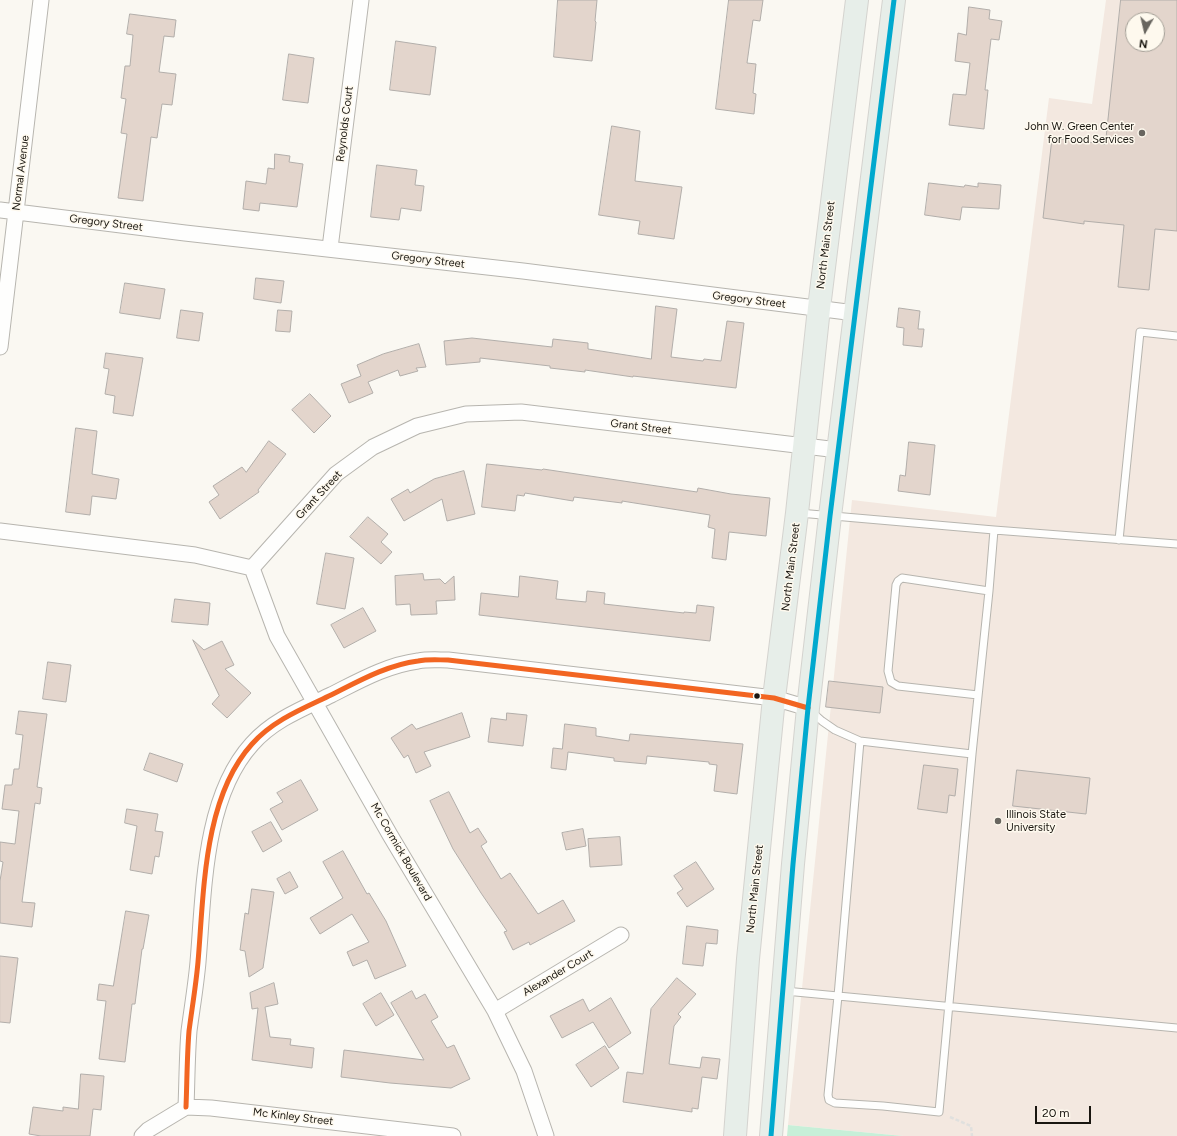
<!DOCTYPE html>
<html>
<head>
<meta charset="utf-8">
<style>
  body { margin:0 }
  #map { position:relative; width:1177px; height:1136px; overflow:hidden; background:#faf8f2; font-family:Figtree,sans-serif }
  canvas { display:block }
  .north { position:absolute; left:1125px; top:12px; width:40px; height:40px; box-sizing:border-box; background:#fef9ee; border:1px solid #a29e95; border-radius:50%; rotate:188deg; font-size:11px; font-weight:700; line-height:16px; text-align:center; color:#191610 }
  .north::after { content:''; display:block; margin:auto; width:14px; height:18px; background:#68655f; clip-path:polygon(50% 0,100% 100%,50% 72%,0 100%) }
  .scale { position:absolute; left:1035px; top:1106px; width:56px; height:18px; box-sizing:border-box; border:2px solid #191610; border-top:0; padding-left:5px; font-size:12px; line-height:14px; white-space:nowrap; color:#191610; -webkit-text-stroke:3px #fef9ee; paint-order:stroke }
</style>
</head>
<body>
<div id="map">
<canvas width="1177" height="1136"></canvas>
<div class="north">N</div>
<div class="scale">20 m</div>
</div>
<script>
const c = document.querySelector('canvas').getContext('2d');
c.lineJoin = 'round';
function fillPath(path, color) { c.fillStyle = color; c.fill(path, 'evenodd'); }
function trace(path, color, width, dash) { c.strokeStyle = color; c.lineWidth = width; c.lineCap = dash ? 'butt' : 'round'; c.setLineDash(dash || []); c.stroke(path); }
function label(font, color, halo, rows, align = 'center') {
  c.font = font + ' Figtree,sans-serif'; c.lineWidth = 3; c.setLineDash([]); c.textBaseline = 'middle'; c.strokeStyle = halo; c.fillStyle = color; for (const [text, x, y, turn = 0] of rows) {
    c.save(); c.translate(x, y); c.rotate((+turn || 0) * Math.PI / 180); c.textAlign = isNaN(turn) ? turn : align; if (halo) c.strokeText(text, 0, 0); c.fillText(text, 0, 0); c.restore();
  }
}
const education = new Path2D(`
  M 1106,0 L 1177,0 L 1177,1136 L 903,1136 L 788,1125 L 852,500 L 996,517 L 1049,98 L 1092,104 ZM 1133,20 L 1157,20 L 1157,44 L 1133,44 Z`);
const green = new Path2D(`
  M 788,1125 L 903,1136 L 787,1136 Z`);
const building = new Path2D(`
  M 558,0 L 597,0 L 595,21 L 596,22 L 592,61 L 554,57 Z
  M 729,0 L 763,0 L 760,21 L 753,20 L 747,63 L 756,64 L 753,93 L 756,94 L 754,114 L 716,109 Z
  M 1121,0 L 1177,0 L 1177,231 L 1155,229 L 1149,290 L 1118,287 L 1124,225 L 1084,221 L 1084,224 L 1043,218 L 1052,138 L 1105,144 ZM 1133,20 L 1157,20 L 1157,44 L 1133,44 Z
  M 969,7 L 990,10 L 989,19 L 1002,21 L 999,40 L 991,39 L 985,90 L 988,90 L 984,129 L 949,125 L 953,94 L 966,95 L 970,63 L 955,61 L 958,33 L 966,35 Z
  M 130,14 L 176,20 L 174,37 L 164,36 L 159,72 L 176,74 L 172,105 L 162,104 L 157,138 L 151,137 L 143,201 L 118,198 L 127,134 L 121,133 L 126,99 L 121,98 L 125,66 L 130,66 L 133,35 L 127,34 Z
  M 396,41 L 436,47 L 430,95 L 390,90 Z
  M 289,54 L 314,58 L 308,103 L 283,100 Z
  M 612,126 L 640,131 L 635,181 L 682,187 L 674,239 L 638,234 L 640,221 L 599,215 Z
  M 275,154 L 290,156 L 289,162 L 303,164 L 297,207 L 260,203 L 259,211 L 243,209 L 246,181 L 266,184 L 268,168 L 274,169 Z
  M 377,165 L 417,170 L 415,185 L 424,186 L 421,211 L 401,208 L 399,220 L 371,217 Z
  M 929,183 L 964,187 L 965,185 L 978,187 L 978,183 L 1001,185 L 999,209 L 962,207 L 960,220 L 925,215 Z
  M 256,278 L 284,281 L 281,303 L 254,299 Z
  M 125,283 L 165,289 L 160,319 L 120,313 Z
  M 656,306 L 677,309 L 671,357 L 703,361 L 704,359 L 721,361 L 727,321 L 744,323 L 736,388 L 633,376 L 633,377 L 585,370 L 585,372 L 550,368 L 550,366 L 480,358 L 480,362 L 446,365 L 444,341 L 472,338 L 552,347 L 553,339 L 588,343 L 588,349 L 651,359 Z
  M 899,308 L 920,311 L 918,329 L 924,329 L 922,347 L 903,345 L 904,328 L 897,327 Z
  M 181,310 L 203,313 L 199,341 L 177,338 Z
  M 278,310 L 292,311 L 290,332 L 276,331 Z
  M 419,344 L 426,367 L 416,368 L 418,371 L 400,376 L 398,370 L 368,382 L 373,393 L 349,403 L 341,384 L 361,376 L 357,365 L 383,354 Z
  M 106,353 L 143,358 L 133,416 L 113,413 L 115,396 L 105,394 L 109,369 L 104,368 Z
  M 310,394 L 331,416 L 314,433 L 292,410 Z
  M 76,428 L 97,431 L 92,474 L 119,479 L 116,499 L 92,496 L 90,515 L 66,512 Z
  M 269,441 L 286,454 L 258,490 L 259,492 L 220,519 L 209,502 L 219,495 L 213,486 L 242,467 L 246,472 Z
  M 909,442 L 935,445 L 930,495 L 898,491 L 900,475 L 905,476 Z
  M 487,464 L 542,470 L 543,469 L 697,492 L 698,488 L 731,494 L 770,498 L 766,536 L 729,532 L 726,560 L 712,558 L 715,529 L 708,527 L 710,515 L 622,501 L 622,503 L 574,497 L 573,501 L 525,493 L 524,496 L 517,495 L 515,511 L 482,507 Z
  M 464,471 L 475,514 L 447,521 L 442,499 L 404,521 L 391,499 L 408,489 L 410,493 L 434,479 Z
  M 368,517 L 388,534 L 381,542 L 392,552 L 381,564 L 350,537 Z
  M 326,553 L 354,558 L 345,609 L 317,604 Z
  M 423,574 L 424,580 L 440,579 L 445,584 L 454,576 L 455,600 L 436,601 L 437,614 L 411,615 L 410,604 L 396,605 L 395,576 Z
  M 520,576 L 558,581 L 556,599 L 586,602 L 587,591 L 605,593 L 604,604 L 684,613 L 684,612 L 696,613 L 697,605 L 714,607 L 710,641 L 479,615 L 481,593 L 518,597 Z
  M 175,599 L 210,603 L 208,625 L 172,622 Z
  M 363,608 L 376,631 L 344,648 L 331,625 Z
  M 193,640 L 204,650 L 222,641 L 234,665 L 225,669 L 251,693 L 227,718 L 212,704 L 219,696 Z
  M 48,662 L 71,665 L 66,702 L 43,699 Z
  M 829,681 L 883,687 L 880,713 L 826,707 Z
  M 19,711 L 47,714 L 37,787 L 42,788 L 40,804 L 35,803 L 22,902 L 35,903 L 32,927 L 0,923 L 0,881 L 3,862 L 0,861 L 0,842 L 15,844 L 19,811 L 2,809 L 5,785 L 12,785 L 14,769 L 19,769 L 23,735 L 16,734 Z
  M 462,713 L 470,737 L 424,752 L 431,766 L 416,773 L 408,755 L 404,758 L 391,738 L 412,724 L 416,729 Z
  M 507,713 L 527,715 L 523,746 L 488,742 L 491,718 L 506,720 Z
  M 565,724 L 596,728 L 596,736 L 629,741 L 630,734 L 743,744 L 737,794 L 714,791 L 717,765 L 709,764 L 709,762 L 647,756 L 646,764 L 614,761 L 614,758 L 568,752 L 566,770 L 551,768 L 553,748 L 562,749 Z
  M 150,753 L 183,764 L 177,782 L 144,770 Z
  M 924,765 L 958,769 L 955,796 L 949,795 L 947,813 L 918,809 Z
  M 1017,770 L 1090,778 L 1086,814 L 1013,806 Z
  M 301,780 L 318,810 L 282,830 L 270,809 L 283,802 L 277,793 Z
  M 449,792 L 470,833 L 478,828 L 487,842 L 481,846 L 501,879 L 510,873 L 538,914 L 563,900 L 575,921 L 530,945 L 529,942 L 513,950 L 504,932 L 507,931 L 481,893 L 453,849 L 430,801 Z
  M 127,809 L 158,814 L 155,831 L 163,832 L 159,857 L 155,856 L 152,874 L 130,870 L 137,826 L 125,823 Z
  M 271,822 L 282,841 L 263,852 L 252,832 Z
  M 583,829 L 586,846 L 566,850 L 562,833 Z
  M 620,837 L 622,865 L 590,867 L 588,839 Z
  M 343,851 L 367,894 L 369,893 L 386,921 L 406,966 L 375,979 L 367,960 L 353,966 L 347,952 L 369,942 L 352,914 L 320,934 L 310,918 L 343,898 L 323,862 Z
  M 696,862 L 714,889 L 687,907 L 677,893 L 683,889 L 674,876 Z
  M 290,872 L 298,887 L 285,894 L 277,879 Z
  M 252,889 L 274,892 L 263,968 L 249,977 L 245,951 L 240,950 L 245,913 L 248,914 Z
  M 126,911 L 149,915 L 143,949 L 142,949 L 135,1004 L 132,1004 L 125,1062 L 99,1059 L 106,1001 L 97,1000 L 99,984 L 113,986 Z
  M 687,926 L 718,930 L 717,944 L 706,943 L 703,966 L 683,964 Z
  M 0,956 L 18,958 L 10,1023 L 0,1022 Z
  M 677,978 L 696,994 L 678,1014 L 681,1017 L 674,1026 L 669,1064 L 700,1068 L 702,1057 L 720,1059 L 717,1079 L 702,1077 L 698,1109 L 692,1108 L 692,1112 L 623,1102 L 627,1072 L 643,1074 L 651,1009 Z
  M 274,983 L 278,1004 L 265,1007 L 270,1037 L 291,1039 L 290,1045 L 314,1048 L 312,1068 L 252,1060 L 258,1008 L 252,1009 L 250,993 Z
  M 412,991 L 416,999 L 425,994 L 438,1017 L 431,1021 L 447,1048 L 454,1045 L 470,1079 L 451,1088 L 390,1083 L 341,1077 L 344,1050 L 424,1060 L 391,1003 Z
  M 381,993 L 394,1015 L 376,1026 L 363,1004 Z
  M 611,998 L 631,1033 L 609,1048 L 593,1022 L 562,1038 L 550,1016 L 583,999 L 589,1011 Z
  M 605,1046 L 619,1068 L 591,1087 L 576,1065 Z
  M 81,1074 L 104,1076 L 101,1110 L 93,1109 L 90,1136 L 41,1136 L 29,1134 L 33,1107 L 63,1111 L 63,1107 L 78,1109 Z`);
const path = new Path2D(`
  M 950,1117 L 971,1126 L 972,1136`);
const service = new Path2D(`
  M 799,513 L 994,530 L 1177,544
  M 1119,540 L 1140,332 L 1177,336
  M 989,591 L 994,530
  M 812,712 L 822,721 L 835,730 L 860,741 L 972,754 L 939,1112 L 883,1106 L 835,1103 L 829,1100 L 828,1095 L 838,996 L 860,741
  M 972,754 L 989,591 L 902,578 L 898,581 L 896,585 L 888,671 L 891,682 L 898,686 L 978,695
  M 785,991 L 1177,1028`);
const minor = new Path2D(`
  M 0,210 L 185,233 L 523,271 L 855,313
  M 330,248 L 361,0
  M 0,347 L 41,0
  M 0,531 L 195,555 L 252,568 L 336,474 L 373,447 L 417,426 L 466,414 L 521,412 L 838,450
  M 252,568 L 277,636 L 390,835 L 495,1011 L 524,1071 L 546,1136
  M 495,1011 L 621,935
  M 186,1107 C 187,1082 187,1056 189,1031 C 192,1008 196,985 198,962 C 204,893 203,798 252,744 C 273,720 304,708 331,695 C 359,681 387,665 418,661 C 428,659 438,660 448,660 L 774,698 L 808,708
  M 142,1136 L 148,1130 L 186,1107 L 211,1108 L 453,1136`);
const primary = new Path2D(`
  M 735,1136 L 748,959 L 774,698 L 797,513 L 819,308 L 857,0
  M 771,1136 L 793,864 L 808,708 L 830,516 L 894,0`);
const bus1 = new Path2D(`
  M 186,1107 C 187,1082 187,1056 189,1031 C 192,1008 196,985 198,962 C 204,893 203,798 252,744 C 273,720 304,708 331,695 C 359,681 387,665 418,661 C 428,659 438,660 448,660 L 774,698 L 808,708`);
const bus2 = new Path2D(`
  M 771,1136 L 793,864 L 808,708 L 830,516 L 894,0`);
const markers = [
  [1142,133,4,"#68655f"],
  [757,696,3.5,"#191610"],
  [998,821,4,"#68655f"]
];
const streetNames = [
  ["Reynolds Court",345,124,-83],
  ["Normal Avenue",21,173,-83],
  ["Gregory Street",106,223,7],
  ["North Main Street",826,245,-83],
  ["Gregory Street",428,260,7],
  ["Gregory Street",749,300,7],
  ["Grant Street",641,427,7],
  ["Grant Street",319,495,-47],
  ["North Main Street",791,567,-83],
  ["Mc Cormick Boulevard",401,852,60],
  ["North Main Street",755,889,-84],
  ["Alexander Court",558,973,-31],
  ["Mc Kinley Street",293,1117,7]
];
const poiNames = [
  ["John W. Green Center",1134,127],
  ["for Food Services",1134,140],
  ["Illinois State",1006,815,"left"],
  ["University",1006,828,"left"]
];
fillPath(education, '#f3e8e0');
fillPath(green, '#c7efd8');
fillPath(building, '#e3d5cc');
trace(building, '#b2aeaa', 1);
trace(service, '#b7b5af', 9);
trace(minor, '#b7b5af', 17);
trace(primary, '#d4d3cf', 24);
trace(path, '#e0e0de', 2.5, [4, 2]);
trace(service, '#fefefd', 7);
trace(minor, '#fefefd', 15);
trace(primary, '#e7eee9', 22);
trace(bus1, '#f26522', 5);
trace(bus2, '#00a9ce', 5);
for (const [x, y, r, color] of markers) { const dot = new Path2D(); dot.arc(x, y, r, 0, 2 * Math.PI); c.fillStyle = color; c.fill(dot); trace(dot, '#fef9ee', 1.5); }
label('11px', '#191610', '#fef9ee', streetNames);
label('11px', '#191610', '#fef9ee', poiNames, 'right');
</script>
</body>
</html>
